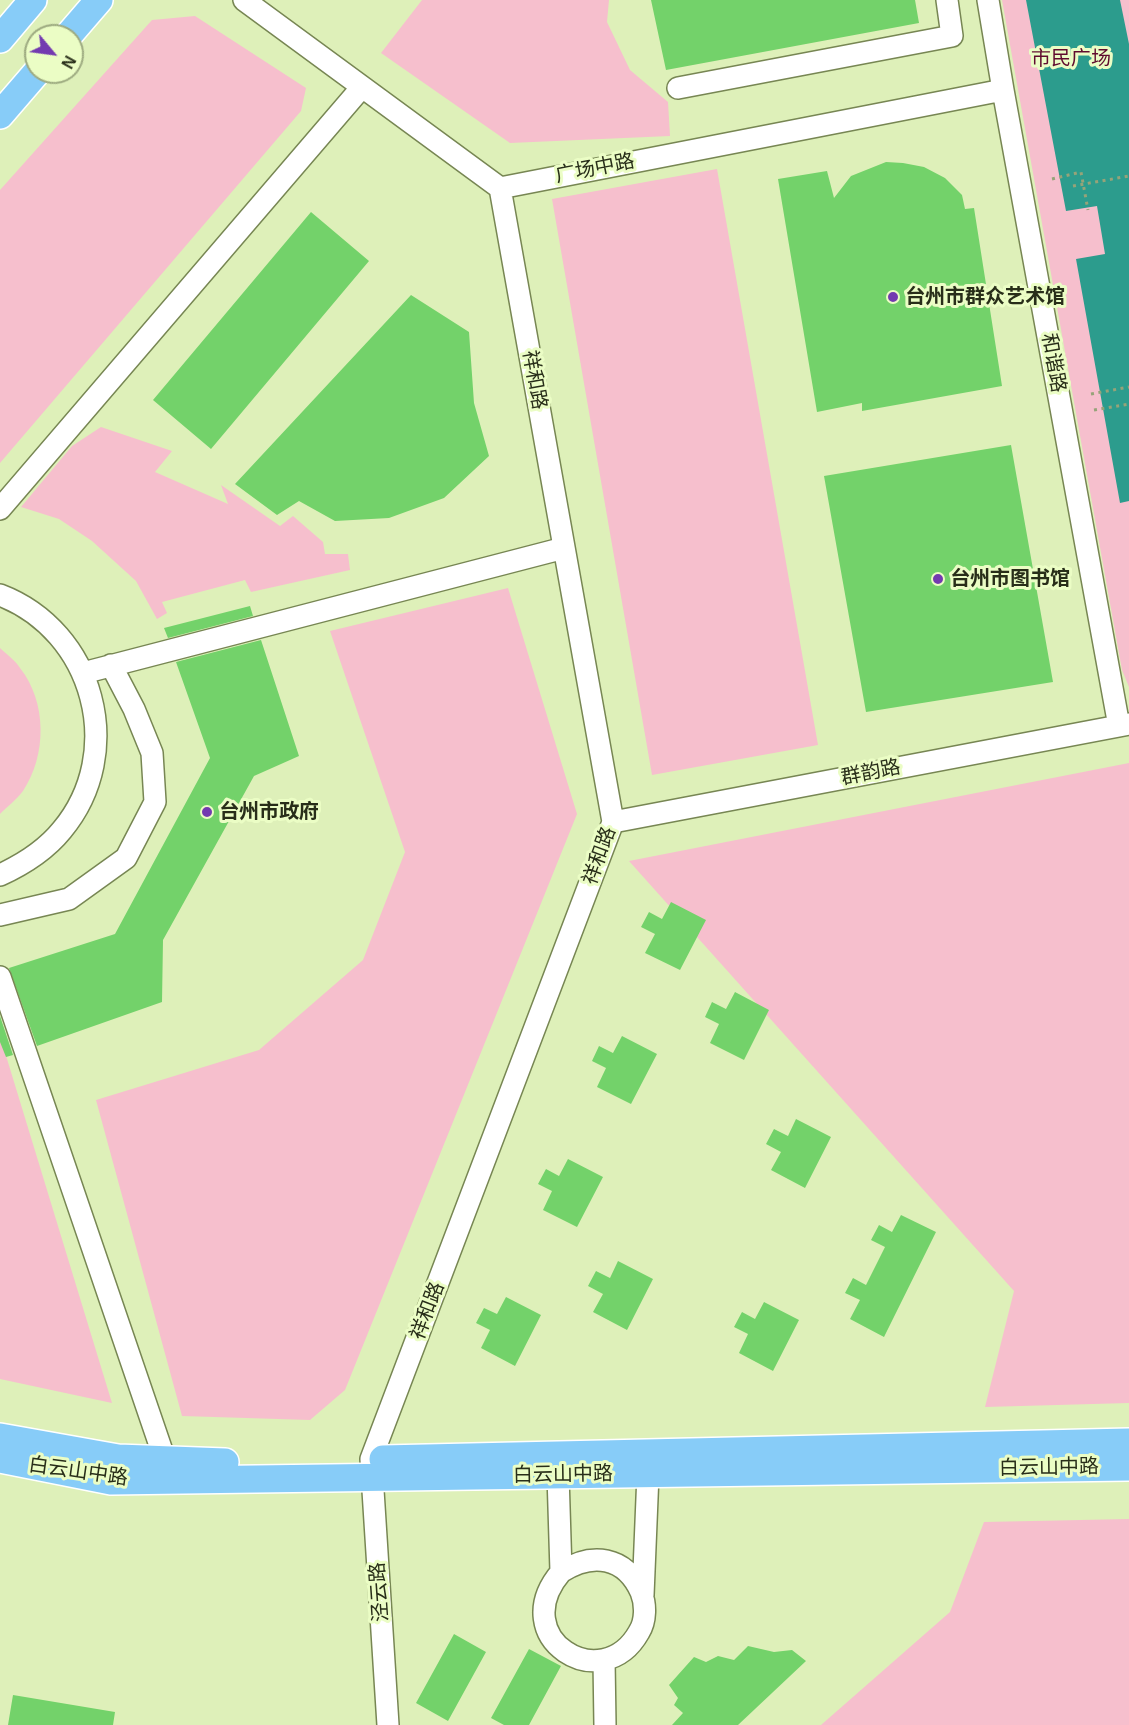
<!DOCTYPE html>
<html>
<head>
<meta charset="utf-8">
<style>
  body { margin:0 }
  #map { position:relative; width:1129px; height:1725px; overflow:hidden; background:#def0b9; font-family:Arial,sans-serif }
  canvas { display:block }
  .north { position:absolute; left:24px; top:24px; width:60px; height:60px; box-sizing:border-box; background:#ebfdc5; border:2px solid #9daa80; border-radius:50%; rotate:119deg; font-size:16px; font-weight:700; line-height:24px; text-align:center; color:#282e19 }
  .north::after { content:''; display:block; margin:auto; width:21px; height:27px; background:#733ab0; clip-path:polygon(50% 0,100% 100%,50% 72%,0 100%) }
</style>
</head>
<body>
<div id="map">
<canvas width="1129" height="1725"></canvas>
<div class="north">N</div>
</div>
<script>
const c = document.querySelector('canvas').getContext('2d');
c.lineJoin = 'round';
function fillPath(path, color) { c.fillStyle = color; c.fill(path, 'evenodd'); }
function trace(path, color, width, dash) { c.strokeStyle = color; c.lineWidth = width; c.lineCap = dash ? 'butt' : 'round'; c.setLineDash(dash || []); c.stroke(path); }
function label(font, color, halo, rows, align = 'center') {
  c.font = font + ' Arial,"Noto Sans SC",sans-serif'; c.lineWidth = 6; c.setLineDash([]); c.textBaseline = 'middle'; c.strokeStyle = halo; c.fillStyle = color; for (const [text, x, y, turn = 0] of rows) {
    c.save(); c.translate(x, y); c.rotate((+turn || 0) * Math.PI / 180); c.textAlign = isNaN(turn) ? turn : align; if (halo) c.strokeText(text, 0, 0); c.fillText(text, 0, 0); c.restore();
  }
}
const green = new Path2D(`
  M 422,0 L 609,0 L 607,22 L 630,70 L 668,102 L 670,136 L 510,143 L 381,53 Z
  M 1002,0 L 1129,0 L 1129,687 L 1122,670 Z
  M 195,16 L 306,88 L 301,111 L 0,463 L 0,190 L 152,20 Z
  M 717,169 L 818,745 L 652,775 L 552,199 Z
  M 101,427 L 172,451 L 155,472 L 228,504 L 221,485 L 280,526 L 293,516 L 323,542 L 325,554 L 348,554 L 350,570 L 251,592 L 245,580 L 162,602 L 167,613 L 157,619 L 136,581 L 92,541 L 59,519 L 21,507 L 72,446 Z
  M 508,588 L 577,814 L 345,1390 L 310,1420 L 182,1416 L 96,1100 L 259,1050 L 363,960 L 405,852 L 330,631 Z
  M 0,648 C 6,654 15,660 20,668 C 47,702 47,755 23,791 C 17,799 7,807 0,814 Z
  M 1129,763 L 1129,1403 L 985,1407 L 1014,1291 L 629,861 Z
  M 0,1036 L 112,1403 L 0,1379 Z
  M 1129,1519 L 1129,1725 L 821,1725 L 950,1612 L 984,1522 Z`);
const water = new Path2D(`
  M 1026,0 L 1120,0 L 1129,44 L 1129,501 L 1120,503 L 1076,259 L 1105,254 L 1097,206 L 1066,211 Z`);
const building = new Path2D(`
  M 651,0 L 915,0 L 919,23 L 666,70 Z
  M 886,162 L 903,163 L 924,167 L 945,178 L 962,195 L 965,209 L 974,208 L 1002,386 L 862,411 L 862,403 L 817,412 L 778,179 L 827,171 L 834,198 L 851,176 Z
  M 311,212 L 369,261 L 211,449 L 153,400 Z
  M 411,295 L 469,332 L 474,403 L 489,456 L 444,498 L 389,518 L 335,521 L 299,501 L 277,515 L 235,484 Z
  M 1011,445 L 1053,682 L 866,712 L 824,476 Z
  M 250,606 L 253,616 L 168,638 L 164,628 Z
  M 261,640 L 299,756 L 254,776 L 163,940 L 162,1002 L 37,1046 L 9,968 L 115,934 L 210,758 L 176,662 Z
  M 671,902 L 706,920 L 680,970 L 645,953 L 655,934 L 641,927 L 649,912 L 662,919 Z
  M 735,992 L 769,1010 L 744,1060 L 710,1043 L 719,1024 L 705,1017 L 712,1002 L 726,1009 Z
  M 0,1016 L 13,1055 L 6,1057 L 0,1042 Z
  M 622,1036 L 657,1054 L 631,1104 L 597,1087 L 606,1068 L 592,1061 L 599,1046 L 613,1053 Z
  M 796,1119 L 831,1137 L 805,1188 L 771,1170 L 781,1152 L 766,1144 L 774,1129 L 788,1136 Z
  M 568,1159 L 603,1177 L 577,1227 L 543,1210 L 552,1191 L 538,1184 L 546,1169 L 559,1176 Z
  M 901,1215 L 936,1232 L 884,1337 L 850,1319 L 860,1300 L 845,1293 L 853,1278 L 866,1285 L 885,1247 L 871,1240 L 879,1225 L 892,1232 Z
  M 618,1261 L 653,1279 L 627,1330 L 593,1312 L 603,1294 L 588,1286 L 596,1271 L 610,1278 Z
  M 506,1297 L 541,1315 L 515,1366 L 481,1348 L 490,1330 L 476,1323 L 484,1308 L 497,1314 Z
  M 764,1302 L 799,1320 L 773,1371 L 739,1353 L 748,1334 L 734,1327 L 742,1312 L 755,1319 Z
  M 454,1634 L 486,1652 L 448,1721 L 416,1703 Z
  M 748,1646 L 774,1652 L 792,1650 L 806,1661 L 738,1725 L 672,1725 L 683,1713 L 674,1705 L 678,1698 L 669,1685 L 694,1657 L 706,1662 L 718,1656 L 734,1660 Z
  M 529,1649 L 561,1666 L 529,1725 L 504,1725 L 491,1718 Z
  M 13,1695 L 115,1712 L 113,1725 L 8,1725 Z`);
const path = new Path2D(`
  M 1052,179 L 1081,172 L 1088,210
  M 1073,186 L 1129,176
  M 1091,394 L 1129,387
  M 1094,410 L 1129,404`);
const minor = new Path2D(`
  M 244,0 L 500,188 L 1003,90
  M 988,0 L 1003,90 L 1119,726
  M 678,88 L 952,36 L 947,0
  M 0,509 L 362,87
  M 0,595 C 94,631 127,752 62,830 C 45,851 24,864 0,875
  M 83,673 L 564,548
  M 613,822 L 1129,724
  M 0,915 L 69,899 L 126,858 L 155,802 L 152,753 L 134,709 L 111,665
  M 0,977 L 165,1460
  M 558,1475 L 561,1572 C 505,1638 602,1698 639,1632 C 646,1621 646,1604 641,1592 C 625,1556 592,1552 561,1572
  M 643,1595 L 648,1474
  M 604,1660 L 605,1725
  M 388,1725 L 371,1459 L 613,822 L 500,188`);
const major = new Path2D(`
  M 68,36 L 99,0
  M 0,39 L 33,0
  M 0,115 L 37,72
  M 0,1437 L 118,1458 L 225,1462
  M 0,1459 L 111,1481 L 1129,1467
  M 383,1459 L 1129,1442`);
const markers = [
  [893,297,6,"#733ab0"],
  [938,579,6,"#733ab0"],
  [207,812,6,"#733ab0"]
];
const parkNames = [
  ["市民广场",1071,59]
];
const streetNames = [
  ["广场中路",595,169,-11],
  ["和谐路",1053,363,80],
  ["祥和路",534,380,80],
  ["群韵路",871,773,-11],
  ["祥和路",600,856,-70],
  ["祥和路",428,1311,-69],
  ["白云山中路",1049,1468,-1],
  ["白云山中路",78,1472,8],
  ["白云山中路",563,1475,-1],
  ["泾云路",380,1592,-94]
];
const poiNames = [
  ["台州市群众艺术馆",905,297],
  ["台州市图书馆",950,579],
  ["台州市政府",219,812]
];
fillPath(green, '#f6bfcd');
fillPath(water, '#2c9c8d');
fillPath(building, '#73d26a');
trace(minor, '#778653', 24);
trace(major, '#fff', 30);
trace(path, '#96a379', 3, [3, 4.5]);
trace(minor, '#fff', 21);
trace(major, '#87ccf8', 27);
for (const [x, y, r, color] of markers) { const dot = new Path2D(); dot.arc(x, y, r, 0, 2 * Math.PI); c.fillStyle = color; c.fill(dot); trace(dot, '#ebfdc5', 2); }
label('20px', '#600c2f', '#ebfdc5', parkNames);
label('20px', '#282e19', '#ebfdc5', streetNames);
label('bold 20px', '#282e19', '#ebfdc5', poiNames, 'left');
</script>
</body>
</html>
